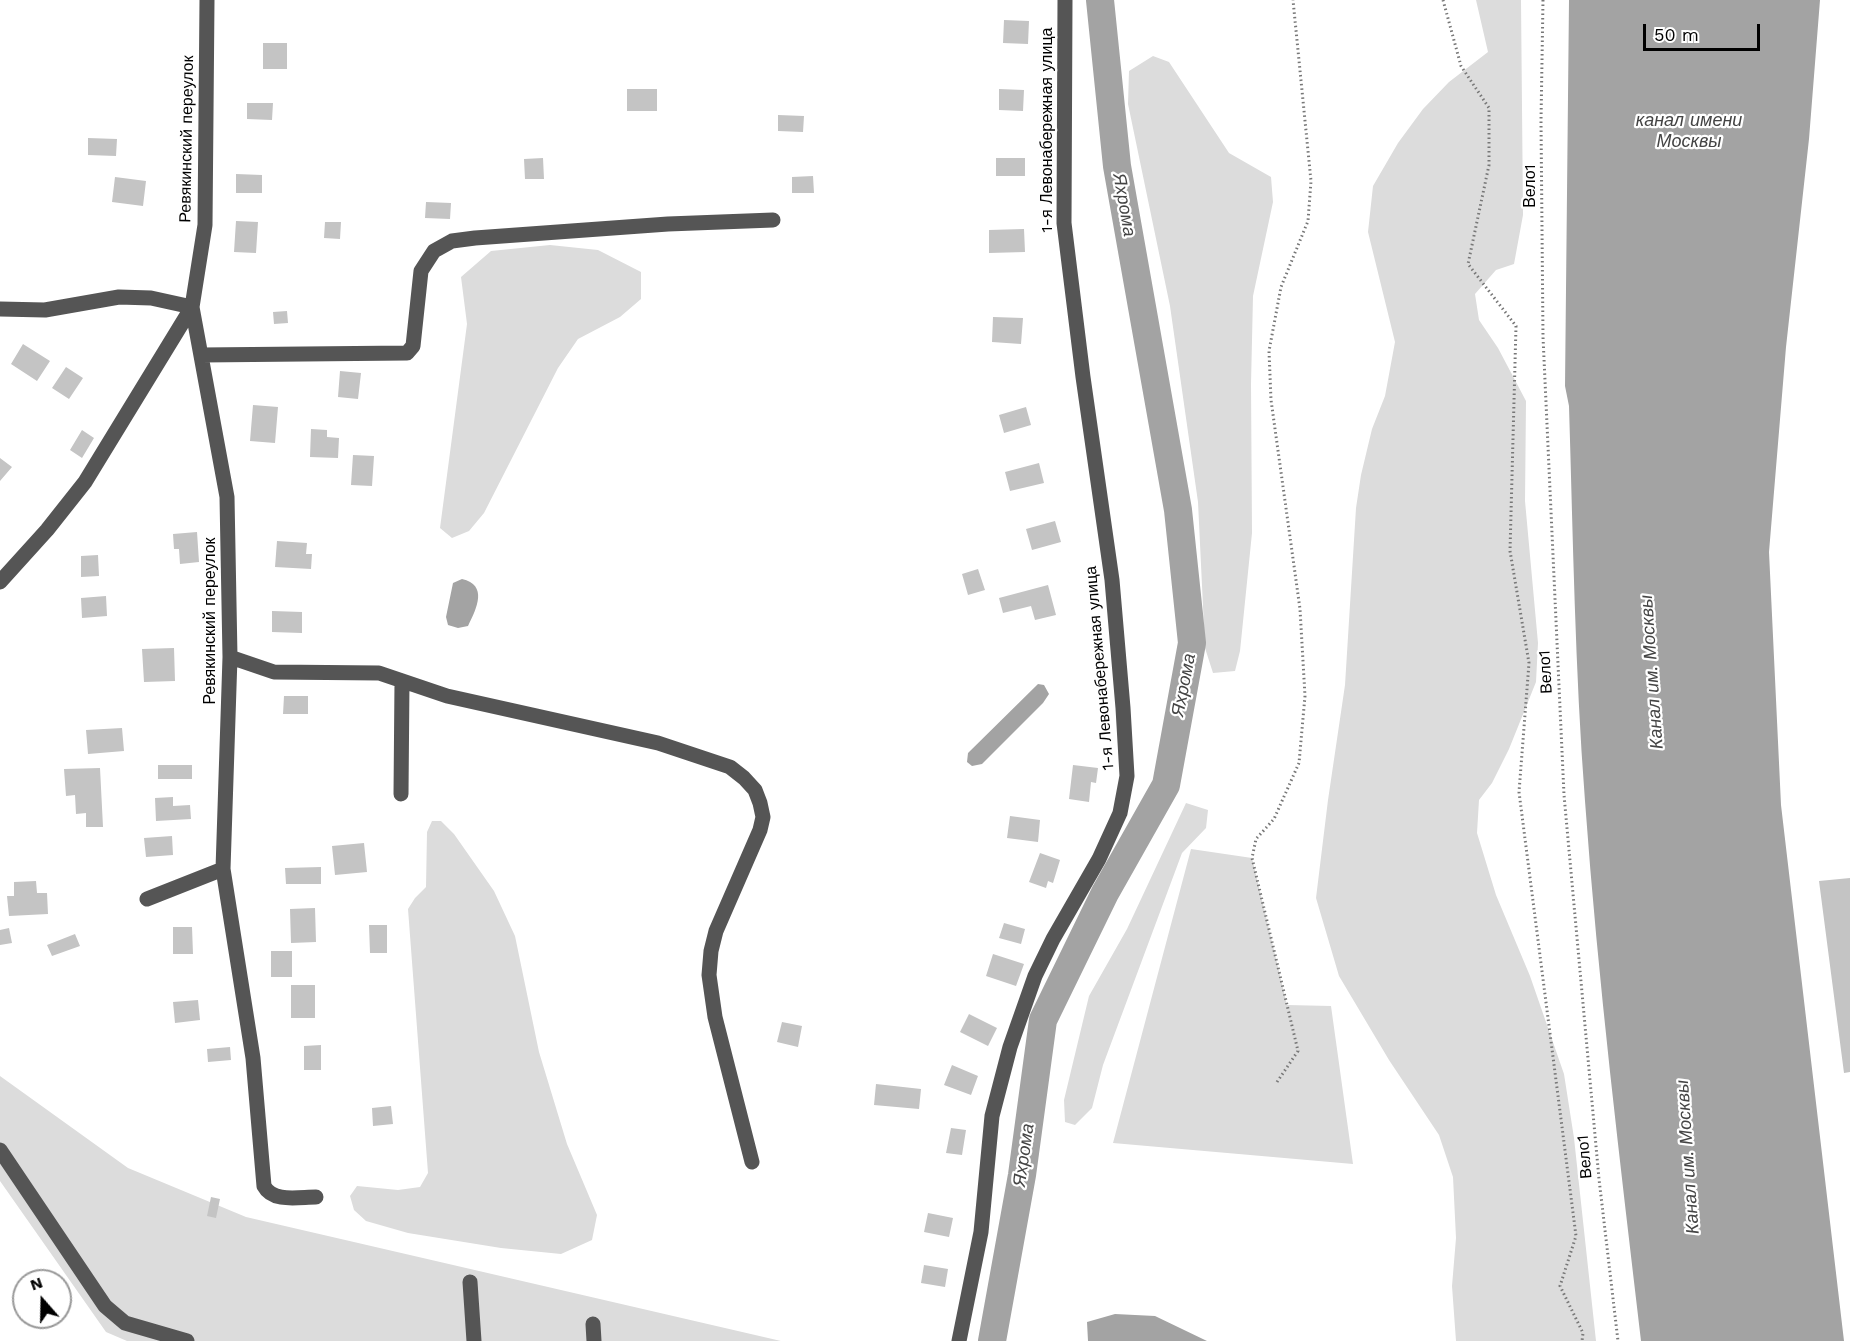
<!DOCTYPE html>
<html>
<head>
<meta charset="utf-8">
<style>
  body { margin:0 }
  #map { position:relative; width:1850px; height:1341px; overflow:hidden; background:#fff; font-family:"Work Sans",sans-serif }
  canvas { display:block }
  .north { position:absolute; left:12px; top:1269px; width:60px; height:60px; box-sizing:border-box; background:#fff; border:2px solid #999; border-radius:50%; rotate:340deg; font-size:16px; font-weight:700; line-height:24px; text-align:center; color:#000 }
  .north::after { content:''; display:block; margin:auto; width:21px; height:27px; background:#000; clip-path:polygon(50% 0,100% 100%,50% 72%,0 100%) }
  .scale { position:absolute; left:1643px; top:24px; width:117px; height:27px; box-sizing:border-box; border:3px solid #000; border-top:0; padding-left:8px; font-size:18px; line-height:21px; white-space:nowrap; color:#000; -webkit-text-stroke:4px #fff; paint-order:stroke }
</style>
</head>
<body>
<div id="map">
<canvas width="1850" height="1341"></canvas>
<div class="north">N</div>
<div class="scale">50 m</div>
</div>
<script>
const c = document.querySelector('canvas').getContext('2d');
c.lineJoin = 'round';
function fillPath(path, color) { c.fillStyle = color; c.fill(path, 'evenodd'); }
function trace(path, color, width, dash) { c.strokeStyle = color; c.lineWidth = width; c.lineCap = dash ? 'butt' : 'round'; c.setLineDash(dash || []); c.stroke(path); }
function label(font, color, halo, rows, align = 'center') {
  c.font = font + ' "Work Sans",sans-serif'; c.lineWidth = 4.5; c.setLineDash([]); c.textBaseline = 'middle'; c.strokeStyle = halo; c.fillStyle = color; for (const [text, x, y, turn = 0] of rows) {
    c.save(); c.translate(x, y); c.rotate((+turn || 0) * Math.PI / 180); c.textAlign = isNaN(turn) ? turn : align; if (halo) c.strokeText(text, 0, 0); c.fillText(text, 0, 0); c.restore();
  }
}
const green = new Path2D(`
  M 1476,0 L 1521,0 L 1523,215 L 1514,264 L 1496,270 L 1475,294 L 1479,320 L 1498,348 L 1526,401 L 1525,501 L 1538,643 L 1536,682 L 1509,749 L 1492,783 L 1479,800 L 1477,833 L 1496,895 L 1530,976 L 1564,1074 L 1574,1138 L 1596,1341 L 1456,1341 L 1452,1286 L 1456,1238 L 1453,1177 L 1439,1135 L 1389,1060 L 1339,976 L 1316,898 L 1328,800 L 1345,685 L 1356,508 L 1361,475 L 1372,429 L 1385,396 L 1395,342 L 1368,232 L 1373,186 L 1398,143 L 1423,109 L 1449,82 L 1488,52 Z
  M 1153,56 L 1169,62 L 1229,153 L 1271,177 L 1273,202 L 1253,296 L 1251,384 L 1252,533 L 1240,651 L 1235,671 L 1213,673 L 1205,648 L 1198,502 L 1170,306 L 1128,104 L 1129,71 Z
  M 550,245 L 598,250 L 641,272 L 641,299 L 620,317 L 578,339 L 558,368 L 484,513 L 469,531 L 452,538 L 440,528 L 467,324 L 461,277 L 491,251 Z
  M 1186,803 L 1208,810 L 1206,828 L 1182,853 L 1103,1065 L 1092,1108 L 1075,1125 L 1065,1122 L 1064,1100 L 1089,996 L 1127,929 Z
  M 432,821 L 441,821 L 454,834 L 494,891 L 515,936 L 539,1052 L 567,1144 L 597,1215 L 592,1240 L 561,1254 L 501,1248 L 408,1233 L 366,1221 L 354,1210 L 350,1196 L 357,1186 L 398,1190 L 420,1187 L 428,1173 L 408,909 L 415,898 L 426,887 L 427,832 Z
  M 1191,849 L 1252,858 L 1287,1005 L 1331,1006 L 1353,1164 L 1113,1143 Z
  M 0,1076 L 128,1168 L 246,1217 L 781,1341 L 127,1341 L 106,1332 L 0,1181 Z`);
const water = new Path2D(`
  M 1569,0 L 1820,0 L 1809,139 L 1786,347 L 1769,552 L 1781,805 L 1844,1341 L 1641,1341 C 1620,1161 1598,982 1585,801 C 1575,670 1573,537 1569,406 L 1565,386 Z
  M 462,579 C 488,585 477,608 468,626 L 458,628 L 448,625 L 446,617 L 453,583 Z
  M 1038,684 L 1044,685 L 1049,694 L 1043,703 L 982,764 L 972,766 L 967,762 L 968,753 Z
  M 1115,1314 L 1155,1316 L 1207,1341 L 1088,1341 L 1087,1322 Z`);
const river = new Path2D(`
  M 992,1341 L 1022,1175 L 1043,1020 L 1105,893 L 1166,785 L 1192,643 L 1178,510 L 1117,166 L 1100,0`);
const building = new Path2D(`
  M 1004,20 L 1029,21 L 1028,44 L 1003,43 Z
  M 263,43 L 287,43 L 287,69 L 263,69 Z
  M 627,89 L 657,89 L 657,111 L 627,111 Z
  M 999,89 L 1024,90 L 1023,111 L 999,110 Z
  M 247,103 L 273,103 L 272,120 L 247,119 Z
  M 778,115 L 804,116 L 803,132 L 778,131 Z
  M 88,138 L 117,139 L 116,156 L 88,155 Z
  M 543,158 L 544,179 L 525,179 L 524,159 Z
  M 996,158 L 1025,158 L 1025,176 L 996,176 Z
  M 236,174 L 262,175 L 262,193 L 236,193 Z
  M 813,176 L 814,193 L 792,193 L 792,177 Z
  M 115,177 L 146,181 L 143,206 L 112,202 Z
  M 426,202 L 451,203 L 450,219 L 425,218 Z
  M 236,221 L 258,222 L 256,253 L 234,252 Z
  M 325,222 L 341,222 L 340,239 L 324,238 Z
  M 1024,229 L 1025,252 L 989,253 L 989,230 Z
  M 287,311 L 288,323 L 274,324 L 273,312 Z
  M 993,317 L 1023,318 L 1021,344 L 992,342 Z
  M 23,344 L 50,361 L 37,381 L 11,364 Z
  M 66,367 L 83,378 L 69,399 L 52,388 Z
  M 340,371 L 361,373 L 358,399 L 338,397 Z
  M 253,405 L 278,407 L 275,443 L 250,441 Z
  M 1026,407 L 1031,425 L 1004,433 L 999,415 Z
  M 311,429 L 327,430 L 327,437 L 339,438 L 338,458 L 310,457 Z
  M 82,430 L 94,438 L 82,458 L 70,450 Z
  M 353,455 L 374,456 L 372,486 L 351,485 Z
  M 0,458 L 12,467 L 0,481 Z
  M 1039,463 L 1044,483 L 1010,491 L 1005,472 Z
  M 1055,521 L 1061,542 L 1032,550 L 1026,529 Z
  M 197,532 L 199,562 L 180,564 L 179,549 L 174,549 L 173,534 Z
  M 277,541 L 307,543 L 306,554 L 312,554 L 311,569 L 275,567 Z
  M 98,555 L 99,576 L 81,577 L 81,556 Z
  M 978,569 L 985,590 L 968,595 L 962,574 Z
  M 1048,585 L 1056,615 L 1035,620 L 1031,606 L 1003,613 L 999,598 Z
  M 106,596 L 107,616 L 82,618 L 81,598 Z
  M 272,611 L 302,612 L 302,633 L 272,632 Z
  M 174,648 L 175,681 L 144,682 L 142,649 Z
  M 284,696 L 308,696 L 308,714 L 283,714 Z
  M 122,728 L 124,751 L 88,754 L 86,730 Z
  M 158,765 L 192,765 L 192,779 L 158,779 Z
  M 1073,765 L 1098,768 L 1096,783 L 1091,782 L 1089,802 L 1069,799 Z
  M 100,768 L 103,827 L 86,827 L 86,813 L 76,814 L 75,795 L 66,796 L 64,769 Z
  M 173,797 L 173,806 L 190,805 L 191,819 L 156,821 L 155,798 Z
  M 1010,816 L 1040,820 L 1038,842 L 1007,838 Z
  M 172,836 L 173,855 L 146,857 L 144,838 Z
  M 364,843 L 367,872 L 335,875 L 332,846 Z
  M 1040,853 L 1060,860 L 1053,883 L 1048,881 L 1046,888 L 1029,882 Z
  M 321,867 L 321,884 L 286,884 L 285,868 Z
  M 1850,878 L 1850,1072 L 1844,1073 L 1819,881 Z
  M 36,881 L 37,893 L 47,893 L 48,914 L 9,916 L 7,896 L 14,896 L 14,882 Z
  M 315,908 L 316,942 L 291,943 L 290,909 Z
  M 1004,923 L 1025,929 L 1021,944 L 999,938 Z
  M 369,925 L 387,925 L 387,953 L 370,953 Z
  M 173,927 L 192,927 L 193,954 L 173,954 Z
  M 9,928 L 12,943 L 0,945 L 0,930 Z
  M 75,934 L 80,946 L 52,956 L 47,945 Z
  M 271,951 L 292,951 L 292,977 L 271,977 Z
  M 993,954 L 1024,964 L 1016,986 L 986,976 Z
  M 291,985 L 315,985 L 315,1018 L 291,1018 Z
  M 198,1000 L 200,1020 L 175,1023 L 173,1002 Z
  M 969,1014 L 997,1028 L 988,1046 L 960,1032 Z
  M 782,1022 L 802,1026 L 798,1047 L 777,1042 Z
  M 321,1045 L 321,1070 L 304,1070 L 304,1046 Z
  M 230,1047 L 231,1060 L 208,1062 L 207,1049 Z
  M 952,1065 L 978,1076 L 971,1095 L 944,1085 Z
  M 876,1084 L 921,1089 L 919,1109 L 874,1105 Z
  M 391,1106 L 393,1124 L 373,1126 L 372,1108 Z
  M 951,1128 L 966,1130 L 962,1155 L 946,1153 Z
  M 211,1197 L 220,1199 L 216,1218 L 207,1216 Z
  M 928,1213 L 953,1218 L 949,1237 L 924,1232 Z
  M 924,1265 L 948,1269 L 945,1287 L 921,1283 Z`);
const path = new Path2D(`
  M 1443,0 L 1461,66 L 1489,108 L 1489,165 L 1468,264 L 1516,326 L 1510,551 L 1529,663 L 1519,792 L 1576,1236 L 1560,1286 L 1583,1333 L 1582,1341
  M 1543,0 L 1541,121 L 1543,337 L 1564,795 L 1599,1179 L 1618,1341
  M 1277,1082 L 1298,1051 L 1252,858 L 1256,839 L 1274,819 L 1299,763 L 1305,696 L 1300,609 L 1271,400 L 1269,351 L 1281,287 L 1308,221 L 1311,181 L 1293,0`);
const minor = new Path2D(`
  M 207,0 L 205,225 L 192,307 L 227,497 L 230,657 L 223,869 L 253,1058 L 264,1186 C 273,1203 299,1197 316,1197
  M 0,309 L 45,310 L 119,297 L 151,298 L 192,307 L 85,482 L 47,530 L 0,582
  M 201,355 L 407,353 L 413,346 L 421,271 L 434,251 L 452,241 L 475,238 L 668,224 L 773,220
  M 230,657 L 274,672 L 379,673 L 447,696 L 658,743 L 730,767 L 744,778 L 755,790 L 760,803 L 763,817 L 760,830 L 716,931 L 711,951 L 709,975 L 715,1017 L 752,1162
  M 401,794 L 402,681
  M 147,899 L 223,869
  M 0,1150 L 105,1306 L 125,1323 L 187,1341
  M 470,1282 L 474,1341
  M 593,1324 L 594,1341
  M 959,1341 L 981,1232 L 992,1116 L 1010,1047 L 1035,976 L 1053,939 L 1099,859 L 1120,813 L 1127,776 L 1123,708 L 1112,580 L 1083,377 L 1064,223 L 1065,0`);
const streetNames = [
  ["1-я Левонабережная улица",1047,130,-90],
  ["Ревякинский переулок",187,139,-89],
  ["Вело1",1530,186,-90],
  ["Ревякинский переулок",210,621,-90],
  ["1-я Левонабережная улица",1100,668,-95],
  ["Вело1",1546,672,-93],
  ["Вело1",1585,1157,-95]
];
const waterNames = [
  ["канал имени",1689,121],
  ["Москвы",1689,142],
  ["Яхрома",1124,205,80],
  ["Канал им. Москвы",1652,672,-94],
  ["Яхрома",1184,685,-79],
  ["Яхрома",1024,1155,-82],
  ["Канал им. Москвы",1688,1157,-94]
];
fillPath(green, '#dcdcdc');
fillPath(water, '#a3a3a3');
trace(river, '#a3a3a3', 28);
fillPath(building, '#c4c4c4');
trace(path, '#777', 3, [1.5, 3]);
trace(minor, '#555', 15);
label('16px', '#000', '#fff', streetNames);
label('italic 18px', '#444', '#fff', waterNames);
</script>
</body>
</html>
